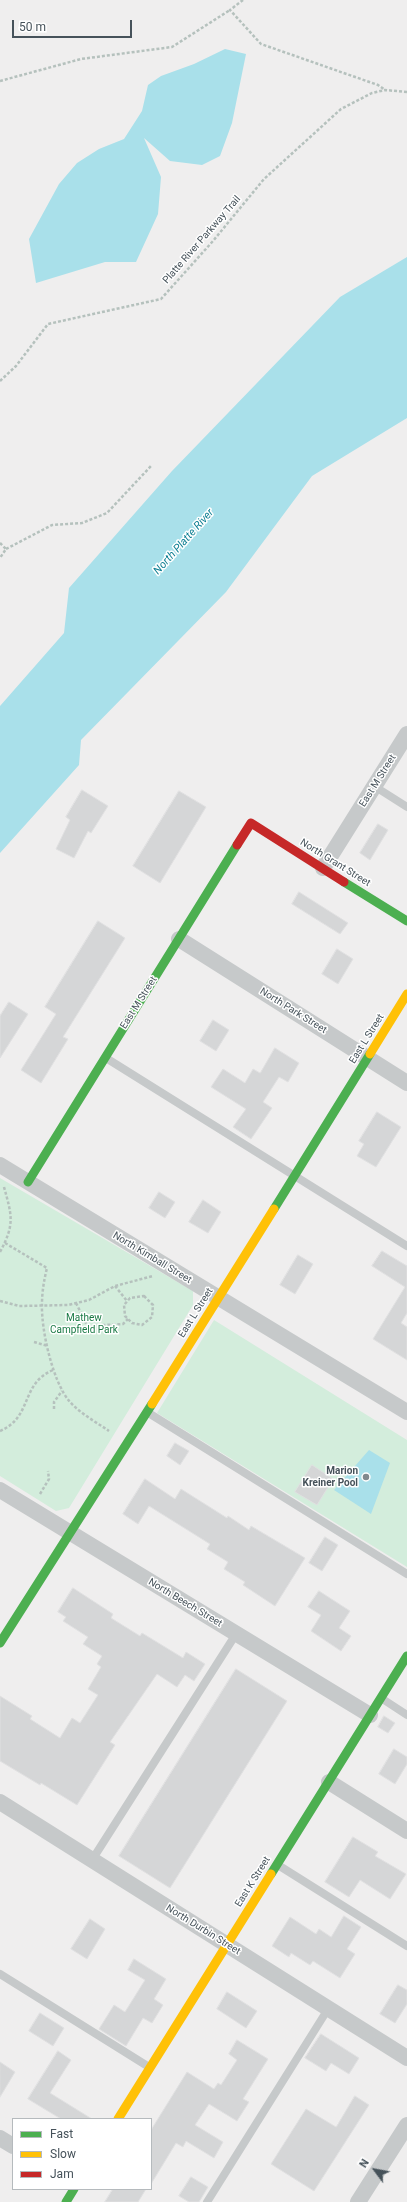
<!DOCTYPE html>
<html>
<head>
<meta charset="utf-8">
<style>
  body { margin:0 }
  #map { position:relative; width:407px; height:2202px; overflow:hidden; background:#efeeee; font-family:Roboto,sans-serif }
  canvas { display:block }
  .legend { position:absolute; left:12px; top:2118px; width:140px; height:72px; box-sizing:border-box; background:#fff; border:1px solid #b5babd; margin:0; padding:5px 7px; list-style:none; font-size:12px; color:#46525a }
  .legend li { display:flex; align-items:center; gap:8px; height:20px }
  .legend b { width:20px; border:1px solid #b5babd }
  .north { position:absolute; left:355px; top:2150px; width:40px; height:40px; -webkit-text-stroke:3px #fff; paint-order:stroke; rotate:302deg; font-size:11px; font-weight:700; line-height:16px; text-align:center; color:#46525a }
  .north::after { content:''; display:block; margin:auto; width:14px; height:18px; background:#46525a; clip-path:polygon(50% 0,100% 100%,50% 72%,0 100%) }
  .scale { position:absolute; left:12px; top:20px; width:120px; height:18px; box-sizing:border-box; border:2px solid #46525a; border-top:0; padding-left:5px; font-size:12px; line-height:14px; white-space:nowrap; color:#46525a; -webkit-text-stroke:3px #fff; paint-order:stroke }
</style>
</head>
<body>
<div id="map">
<canvas width="407" height="2202"></canvas>
<ul class="legend">
<li><b style="height:5px;background:#4caf50"></b>Fast</li>
<li><b style="height:5px;background:#ffc107"></b>Slow</li>
<li><b style="height:5px;background:#c62828"></b>Jam</li>
</ul>
<div class="north">N</div>
<div class="scale">50 m</div>
</div>
<script>
const c = document.querySelector('canvas').getContext('2d');
c.lineJoin = 'round';
function fillPath(path, color) { c.fillStyle = color; c.fill(path, 'evenodd'); }
function trace(path, color, width, dash) { c.strokeStyle = color; c.lineWidth = width; c.lineCap = dash ? 'butt' : 'round'; c.setLineDash(dash || []); c.stroke(path); }
function label(font, color, halo, rows, align = 'center') {
  c.font = font + ' Roboto,sans-serif'; c.lineWidth = 3; c.setLineDash([]); c.textBaseline = 'middle'; c.strokeStyle = halo; c.fillStyle = color; for (const [text, x, y, turn = 0] of rows) {
    c.save(); c.translate(x, y); c.rotate((+turn || 0) * Math.PI / 180); c.textAlign = isNaN(turn) ? turn : align; if (halo) c.strokeText(text, 0, 0); c.fillText(text, 0, 0); c.restore();
  }
}
const green = new Path2D(`
  M 0,1178 L 193,1291 L 193,1305 L 69,1508 L 56,1511 L 0,1476 Z
  M 214,1320 L 407,1440 L 407,1567 L 157,1413 Z`);
const water = new Path2D(`
  M 225,49 L 246,54 L 232,123 L 220,156 L 202,165 L 170,161 L 144,138 L 161,177 L 158,214 L 136,262 L 105,262 L 36,283 L 29,239 L 59,184 L 77,163 L 99,149 L 124,139 L 142,111 L 148,85 L 161,76 L 194,64 Z
  M 407,257 L 407,418 L 312,476 L 226,592 L 81,740 L 79,765 L 0,853 L 0,706 L 64,633 L 69,588 L 172,471 L 340,297 Z
  M 369,1450 L 390,1463 L 371,1514 L 334,1490 Z`);
const building = new Path2D(`
  M 82,790 L 108,806 L 91,833 L 88,831 L 74,858 L 56,849 L 70,820 L 66,817 Z
  M 179,791 L 206,807 L 160,883 L 133,866 Z
  M 378,824 L 388,830 L 370,860 L 360,853 Z
  M 299,892 L 348,923 L 340,934 L 292,904 Z
  M 98,921 L 125,938 L 63,1037 L 68,1039 L 41,1083 L 21,1070 L 56,1014 L 45,1007 Z
  M 337,949 L 353,959 L 338,984 L 322,974 Z
  M 9,1002 L 28,1014 L 0,1058 L 0,1016 Z
  M 213,1020 L 229,1030 L 216,1051 L 200,1041 Z
  M 275,1048 L 299,1063 L 288,1082 L 279,1077 L 263,1102 L 272,1108 L 251,1139 L 233,1127 L 246,1109 L 211,1087 L 223,1069 L 245,1083 L 253,1069 L 260,1073 Z
  M 377,1112 L 401,1127 L 376,1167 L 357,1156 L 364,1144 L 359,1141 Z
  M 159,1192 L 175,1202 L 165,1218 L 149,1208 Z
  M 203,1200 L 221,1212 L 208,1233 L 189,1222 Z
  M 382,1251 L 407,1266 L 407,1313 L 401,1323 L 407,1327 L 407,1360 L 373,1339 L 405,1287 L 372,1266 Z
  M 298,1255 L 313,1264 L 295,1294 L 280,1285 Z
  M 175,1443 L 189,1451 L 180,1465 L 167,1456 Z
  M 312,1465 L 333,1479 L 317,1505 L 295,1492 Z
  M 145,1479 L 175,1499 L 181,1489 L 227,1518 L 228,1516 L 249,1530 L 251,1526 L 305,1558 L 275,1606 L 243,1585 L 245,1582 L 224,1569 L 228,1562 L 207,1549 L 210,1544 L 149,1506 L 138,1524 L 123,1514 Z
  M 325,1537 L 338,1545 L 322,1571 L 309,1563 Z
  M 73,1588 L 113,1614 L 111,1618 L 140,1636 L 142,1633 L 183,1658 L 186,1652 L 205,1664 L 194,1681 L 185,1675 L 177,1687 L 157,1674 L 110,1742 L 115,1745 L 77,1805 L 41,1783 L 40,1785 L 0,1761 L 0,1696 L 32,1716 L 30,1719 L 60,1738 L 72,1718 L 80,1723 L 98,1695 L 88,1689 L 101,1667 L 97,1664 L 102,1656 L 83,1644 L 88,1637 L 63,1621 L 66,1617 L 58,1612 Z
  M 319,1591 L 350,1611 L 339,1628 L 351,1636 L 341,1651 L 311,1631 L 321,1615 L 308,1607 Z
  M 236,1669 L 287,1701 L 170,1888 L 119,1856 Z
  M 384,1716 L 395,1723 L 388,1733 L 378,1727 Z
  M 394,1749 L 407,1757 L 407,1764 L 395,1784 L 379,1774 Z
  M 353,1837 L 378,1852 L 375,1856 L 406,1874 L 390,1899 L 360,1880 L 349,1897 L 325,1882 Z
  M 344,1916 L 361,1927 L 347,1949 L 355,1954 L 340,1978 L 313,1961 L 310,1965 L 291,1953 L 289,1957 L 272,1946 L 290,1917 L 316,1934 L 319,1929 L 331,1937 Z
  M 90,1919 L 105,1929 L 87,1959 L 71,1949 Z
  M 134,1959 L 166,1979 L 154,1999 L 163,2005 L 152,2023 L 143,2018 L 126,2046 L 99,2029 L 114,2005 L 125,2012 L 145,1980 L 128,1970 Z
  M 398,1985 L 407,1990 L 407,2004 L 395,2023 L 380,2014 Z
  M 227,1992 L 257,2011 L 246,2028 L 217,2009 Z
  M 40,2013 L 64,2028 L 53,2046 L 29,2031 Z
  M 321,2034 L 359,2058 L 349,2074 L 331,2063 L 326,2071 L 305,2058 Z
  M 237,2040 L 268,2059 L 243,2099 L 249,2102 L 237,2121 L 209,2104 L 195,2125 L 223,2142 L 214,2158 L 186,2141 L 183,2147 L 176,2143 L 151,2184 L 151,2130 L 187,2072 L 214,2089 L 218,2083 L 221,2085 L 237,2060 L 229,2054 Z
  M 58,2051 L 71,2060 L 50,2093 L 92,2119 L 61,2119 L 28,2099 Z
  M 0,2062 L 15,2072 L 0,2097 Z
  M 355,2096 L 369,2105 L 314,2191 L 271,2164 L 306,2109 L 336,2127 Z
  M 191,2177 L 208,2187 L 199,2202 L 189,2202 L 179,2196 Z
  M 113,2189 L 146,2189 L 138,2202 L 105,2202 Z`);
const path = new Path2D(`
  M 243,0 L 230,10 L 261,44 L 378,85 L 385,90
  M 0,81 L 81,59 L 172,47 L 230,10
  M 0,381 L 16,366 L 48,324 L 161,299 L 213,241 L 264,179 L 341,109 L 372,93 L 385,90 L 407,92
  M 0,543 L 6,549 L 0,558
  M 6,549 L 52,525 L 82,523 L 107,513 L 151,466
  M 5,1243 L 47,1268 C 44,1280 42,1292 42,1304 C 41,1330 53,1383 70,1402 C 81,1414 96,1422 109,1431
  M 0,1252 C 15,1224 12,1216 4,1187
  M 115,1286 L 127,1301
  M 144,1296 L 153,1305 L 152,1317 L 142,1325 L 132,1323 L 125,1316 L 124,1305 L 130,1298 Z
  M 0,1301 L 19,1306 L 68,1305 L 89,1300 L 115,1286 L 153,1276
  M 76,1303 L 87,1325
  M 99,1329 L 103,1325 L 123,1324 L 128,1319
  M 34,1342 L 48,1346
  M 54,1409 L 54,1402 L 62,1391
  M 0,1431 C 33,1417 20,1384 53,1370
  M 40,1494 L 49,1479 L 48,1471`);
const lane = new Path2D(`
  M 374,786 L 407,807
  M 106,1058 L 407,1246
  M 147,1412 L 407,1574
  M 381,1698 L 407,1715
  M 92,1860 L 236,1634
  M 278,1865 L 407,1946
  M 0,1974 L 149,2067
  M 207,2202 L 328,2009`);
const street = new Path2D(`
  M 323,868 L 407,734
  M 179,939 L 407,1083
  M 0,1165 L 407,1412
  M 0,1490 L 370,1715
  M 329,1782 L 407,1831
  M 0,1802 L 407,2058
  M 0,2138 L 13,2146
  M 358,2202 L 407,2125`);
const fast = new Path2D(`
  M 344,882 L 407,921
  M 28,1182 L 237,845
  M 274,1209 L 370,1054
  M 0,1643 L 152,1404
  M 271,1874 L 407,1656
  M 66,2202 L 74,2189`);
const slow = new Path2D(`
  M 370,1054 L 407,994
  M 152,1404 L 274,1209
  M 118,2119 L 271,1874`);
const jam = new Path2D(`
  M 237,845 L 251,823 L 344,882`);
const markers = [
  [366,1477,4,"#81898e"]
];
const streetNames = [
  ["Platte River Parkway Trail",202,240,-49],
  ["East M Street",378,781,-58],
  ["North Grant Street",335,863,32],
  ["East M Street",139,1003,-58],
  ["North Park Street",293,1011,32],
  ["East L Street",367,1039,-58],
  ["North Kimball Street",152,1258,31],
  ["East L Street",196,1313,-58],
  ["North Beech Street",185,1603,31],
  ["East K Street",253,1882,-58],
  ["North Durbin Street",203,1930,32]
];
const parkNames = [
  ["Mathew",84,1318],
  ["Campfield Park",84,1330]
];
const poiNames = [
  ["Marion",358,1471],
  ["Kreiner Pool",358,1483]
];
const waterNames = [
  ["North Platte River",184,542,-48]
];
fillPath(green, '#d3eddc');
fillPath(water, '#a9e0ea');
fillPath(building, '#d5d6d7');
trace(building, '#e0e0e1', 1);
trace(path, '#b5c1bd', 2.5, [3, 2]);
trace(lane, '#c6c9ca', 8);
trace(street, '#c6c9ca', 16);
trace(fast, '#4caf50', 9);
trace(slow, '#ffc107', 9);
trace(jam, '#c62828', 9);
for (const [x, y, r, color] of markers) { const dot = new Path2D(); dot.arc(x, y, r, 0, 2 * Math.PI); c.fillStyle = color; c.fill(dot); trace(dot, '#fff', 1.5); }
label('10px', '#46525a', '#fff', streetNames);
label('10px', '#197944', '#fff', parkNames);
label('bold 10px', '#46525a', '#fff', poiNames, 'right');
label('italic 11px', '#108094', '#fff', waterNames);
</script>
</body>
</html>
